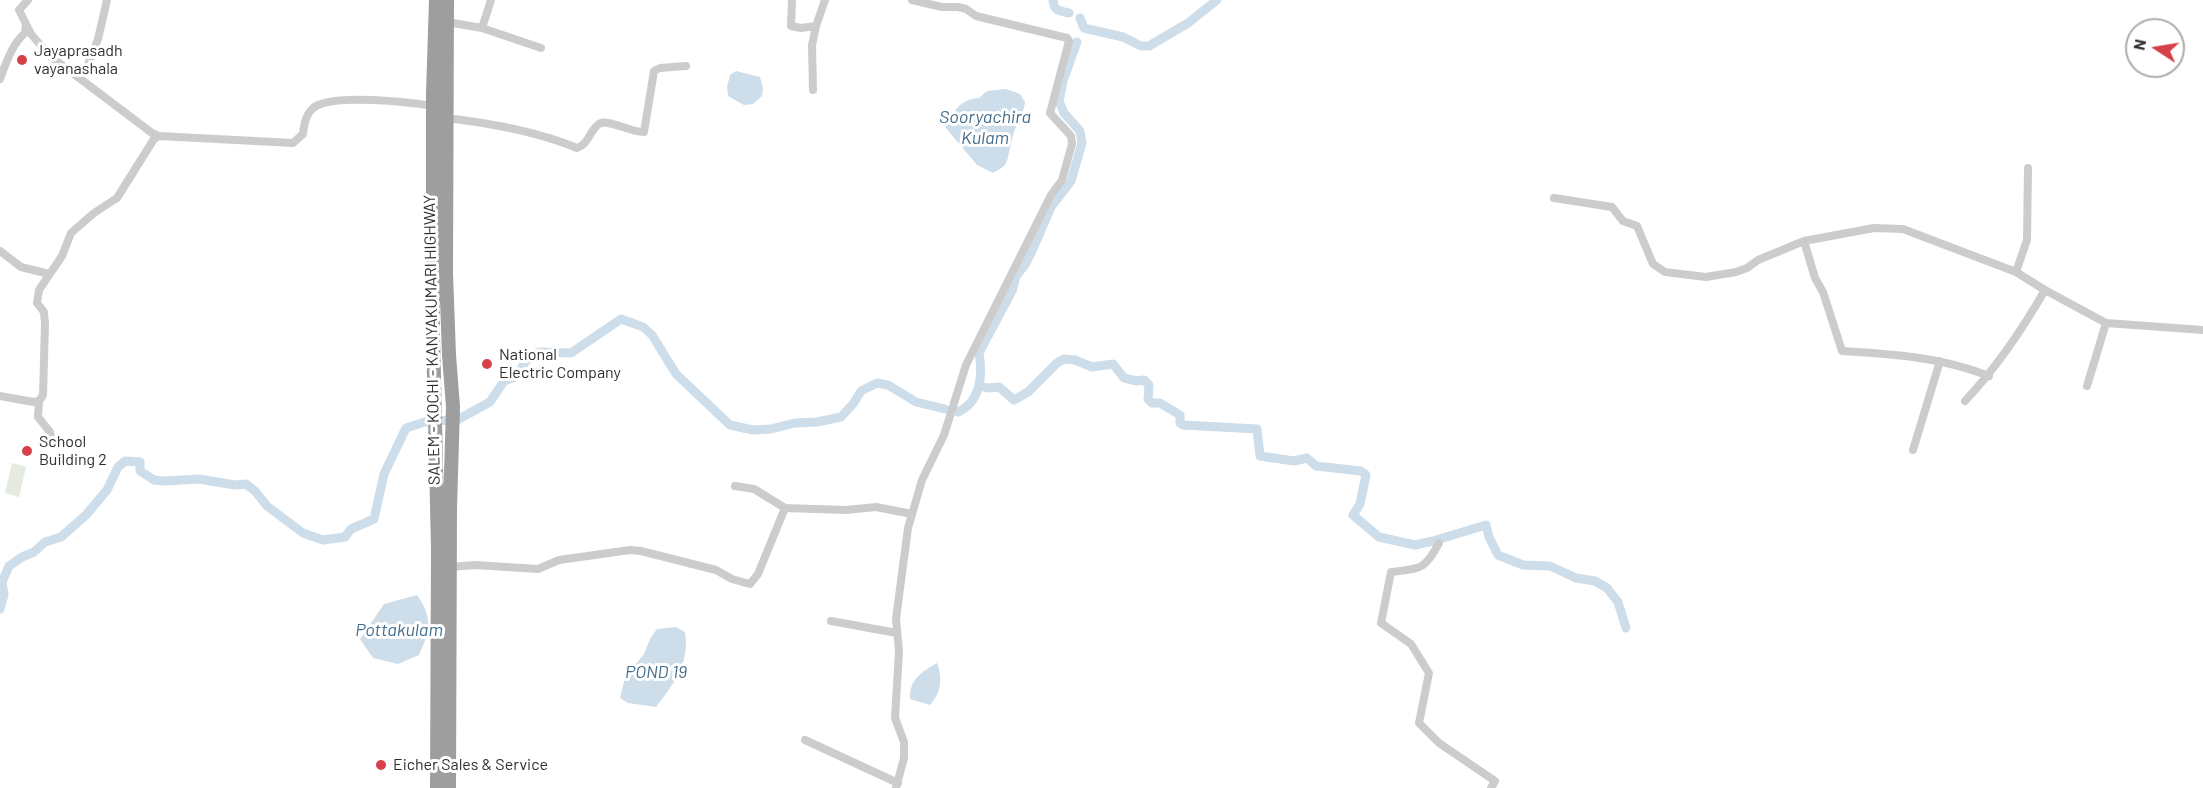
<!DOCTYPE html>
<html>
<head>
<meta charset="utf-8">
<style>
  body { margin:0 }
  #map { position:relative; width:2203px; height:788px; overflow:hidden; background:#fff; font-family:Barlow,sans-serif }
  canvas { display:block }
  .north { position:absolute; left:2125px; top:18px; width:60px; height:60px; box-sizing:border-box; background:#fff; border:2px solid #acacac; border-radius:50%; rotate:282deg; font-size:16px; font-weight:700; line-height:24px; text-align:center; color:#2f2f2f }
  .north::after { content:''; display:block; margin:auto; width:21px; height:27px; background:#d64149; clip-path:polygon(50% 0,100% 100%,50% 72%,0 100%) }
</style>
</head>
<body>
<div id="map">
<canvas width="2203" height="788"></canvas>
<div class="north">N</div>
</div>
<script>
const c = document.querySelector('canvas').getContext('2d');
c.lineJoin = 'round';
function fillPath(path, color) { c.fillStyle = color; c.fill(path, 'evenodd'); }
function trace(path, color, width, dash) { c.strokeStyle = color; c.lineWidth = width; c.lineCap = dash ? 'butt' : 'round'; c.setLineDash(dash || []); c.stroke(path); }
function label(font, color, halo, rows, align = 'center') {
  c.font = font + ' Barlow,sans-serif'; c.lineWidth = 6; c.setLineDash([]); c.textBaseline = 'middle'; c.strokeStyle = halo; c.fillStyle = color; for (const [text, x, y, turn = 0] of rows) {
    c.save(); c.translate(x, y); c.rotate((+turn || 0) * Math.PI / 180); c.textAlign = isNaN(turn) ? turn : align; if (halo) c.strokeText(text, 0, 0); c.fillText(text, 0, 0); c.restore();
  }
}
const green = new Path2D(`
  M 12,463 L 26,467 L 19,497 L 5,493 Z`);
const water = new Path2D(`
  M 736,71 L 760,77 L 763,88 L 762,96 L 753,104 L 744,105 L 728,96 L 727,87 L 730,75 Z
  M 1006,89 L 1020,94 L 1025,102 C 1024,111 1021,116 1017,124 C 1012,136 1010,149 1007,161 C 1005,167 998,170 993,173 L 977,165 L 945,127 C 953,112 960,99 979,98 L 987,91 Z
  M 417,595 C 433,617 430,632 419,655 L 398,664 L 373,658 L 360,639 L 384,604 Z
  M 676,627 L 685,632 C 690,664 674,683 656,707 L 628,703 L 620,698 L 625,678 L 644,654 L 650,639 L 657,629 Z
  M 937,663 C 943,678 941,693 930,705 L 910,699 C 909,679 923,671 937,663 Z`);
const canal = new Path2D(`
  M 1053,0 C 1054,11 1059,11 1069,13
  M 1080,18 L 1084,28 L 1123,37 L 1141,46 L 1149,46 L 1188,23 L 1217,0
  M 980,386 L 988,388 L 999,387 L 1014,400 L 1028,392 L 1057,363 L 1064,359 L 1075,360 L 1092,367 L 1113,364 L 1124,378 L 1137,381 L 1144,380 L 1149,385 L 1148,399 L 1152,403 L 1160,403 L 1180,415 L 1180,423 L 1183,425 L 1257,429 L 1260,456 L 1294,461 L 1307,458 L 1316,466 L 1361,471 L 1366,475 L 1360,504 L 1353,515 L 1379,537 L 1415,545 L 1433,541 L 1486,525 L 1489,537 L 1498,555 L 1523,565 L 1550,566 L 1576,578 L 1595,581 L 1607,588 L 1618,602 L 1626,628
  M 958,412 C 981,402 983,374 979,353 L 1012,291 L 1016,276 L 1025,265 L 1032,251 L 1051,207 L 1071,181 L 1082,143 L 1080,131 L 1064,113 L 1059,101 L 1063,81 L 1077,42
  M 0,609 L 4,595 L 2,582 L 9,566 L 22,557 L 34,552 L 45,542 L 61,537 L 86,515 L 107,490 L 118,467 L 125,461 L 140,462 L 140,471 L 154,480 L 164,481 L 199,479 L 235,485 L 246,484 L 255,491 L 267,506 L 303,533 L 323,540 L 345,537 L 351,529 L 374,519 L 384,474 L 406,428 L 428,421 L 457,420 L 490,402 L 504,381 L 515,377 L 526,361 L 539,352 L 571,353 L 621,319 L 643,327 L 652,335 L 676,374 L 730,425 L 753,430 L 771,429 L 795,423 L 817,422 L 841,417 L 853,404 L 861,391 L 877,383 L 888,385 L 916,402 L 945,409`);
const minor = new Path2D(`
  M 28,0 L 19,10 L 31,34 L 50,56 L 152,133 L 159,136 L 293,143 L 303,134 C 304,124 306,112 316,106 C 337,94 409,102 433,106
  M 792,0 L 791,26 L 801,28 L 816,26
  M 447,22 L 482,28 L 491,0
  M 482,28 L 541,48
  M 76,75 L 87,67 L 98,39 L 107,0
  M 0,79 C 6,63 12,44 25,33 L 26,24
  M 813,90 L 812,45 L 816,26 L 825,0
  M 446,118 C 490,123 536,131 577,148 C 589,144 589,131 599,124 C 607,118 632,133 644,132 L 654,71 L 660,68 L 686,66
  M 1554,198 L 1612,207 L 1623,221 L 1637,226 L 1653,264 L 1665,272 L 1706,277 L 1736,272 L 1747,268 L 1758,260 L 1804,241 L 1874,228 L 1903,229 L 2016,272 L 2045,290 L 2106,323 L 2203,330
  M 1804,241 L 1815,278 L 1823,292 L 1842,351 C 1892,354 1941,357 1989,376
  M 0,251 L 21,267 L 49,274
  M 2016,272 L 2027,240 L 2028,168
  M 2087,386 L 2106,323
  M 0,396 L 33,402 L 39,401 L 43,395 L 45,324 L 44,312 L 37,303 L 39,290 L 62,256 L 71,233 L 94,213 L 117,198 L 154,139 L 159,136
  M 39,401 L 38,417 L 50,432 L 52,445
  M 1965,401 C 1997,367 2022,330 2045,290
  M 1913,450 L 1940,361
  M 785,508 L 846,510 L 876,507 L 912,514
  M 1439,543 C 1424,571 1421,568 1391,572 L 1381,623 L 1411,644 L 1429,673 L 1419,723 L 1439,743 L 1495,781 L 1491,788
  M 450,567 L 475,565 L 538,569 L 559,560 L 630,550 L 641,551 L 716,570 L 732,579 L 750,584 L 758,574 L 785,508 L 754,489 L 735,486
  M 831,621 L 897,633
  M 805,740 L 898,783
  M 896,788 L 904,758 L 904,742 L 895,718 L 899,651 L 896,619 L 908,528 L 922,480 L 944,435 L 966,365 L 1051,195 L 1062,180 L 1072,144 L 1071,136 L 1050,113 L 1069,41 L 1067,38 L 976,16 L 966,9 L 958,7 L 942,7 L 912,0`);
const trunk = new Path2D(`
  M 436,0 L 433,94 L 433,334 L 438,549 L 437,788
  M 447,0 L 446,273 L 449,355 L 453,407 L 450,508 L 449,788`);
const markers = [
  [22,60,6,"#d64149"],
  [487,364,6,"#d64149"],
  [27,451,6,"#d64149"],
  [381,765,6,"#d64149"]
];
const poiNames = [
  ["Jayaprasadh",34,51],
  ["vayanashala",34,69],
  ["National",499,355],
  ["Electric Company",499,373],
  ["School",39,442],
  ["Building 2",39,460],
  ["Eicher Sales & Service",393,765]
];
const streetNames = [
  ["SALEM - KOCHI - KANYAKUMARI HIGHWAY",432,340,-91]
];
const waterNames = [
  ["Sooryachira",985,117],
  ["Kulam",985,138],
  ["Pottakulam",399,630],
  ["POND 19",656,672]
];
fillPath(green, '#e5ebdf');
fillPath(water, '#cddde9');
trace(canal, '#cddde9', 9);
trace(minor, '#ccc', 8);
trace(trunk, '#9e9e9e', 14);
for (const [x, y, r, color] of markers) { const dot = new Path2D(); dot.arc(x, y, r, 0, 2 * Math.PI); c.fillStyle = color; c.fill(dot); trace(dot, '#fff', 2); }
label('16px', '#2f2f2f', '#fff', poiNames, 'left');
label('16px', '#2f2f2f', '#fff', streetNames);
label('italic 18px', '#446e8b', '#fff', waterNames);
</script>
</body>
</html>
